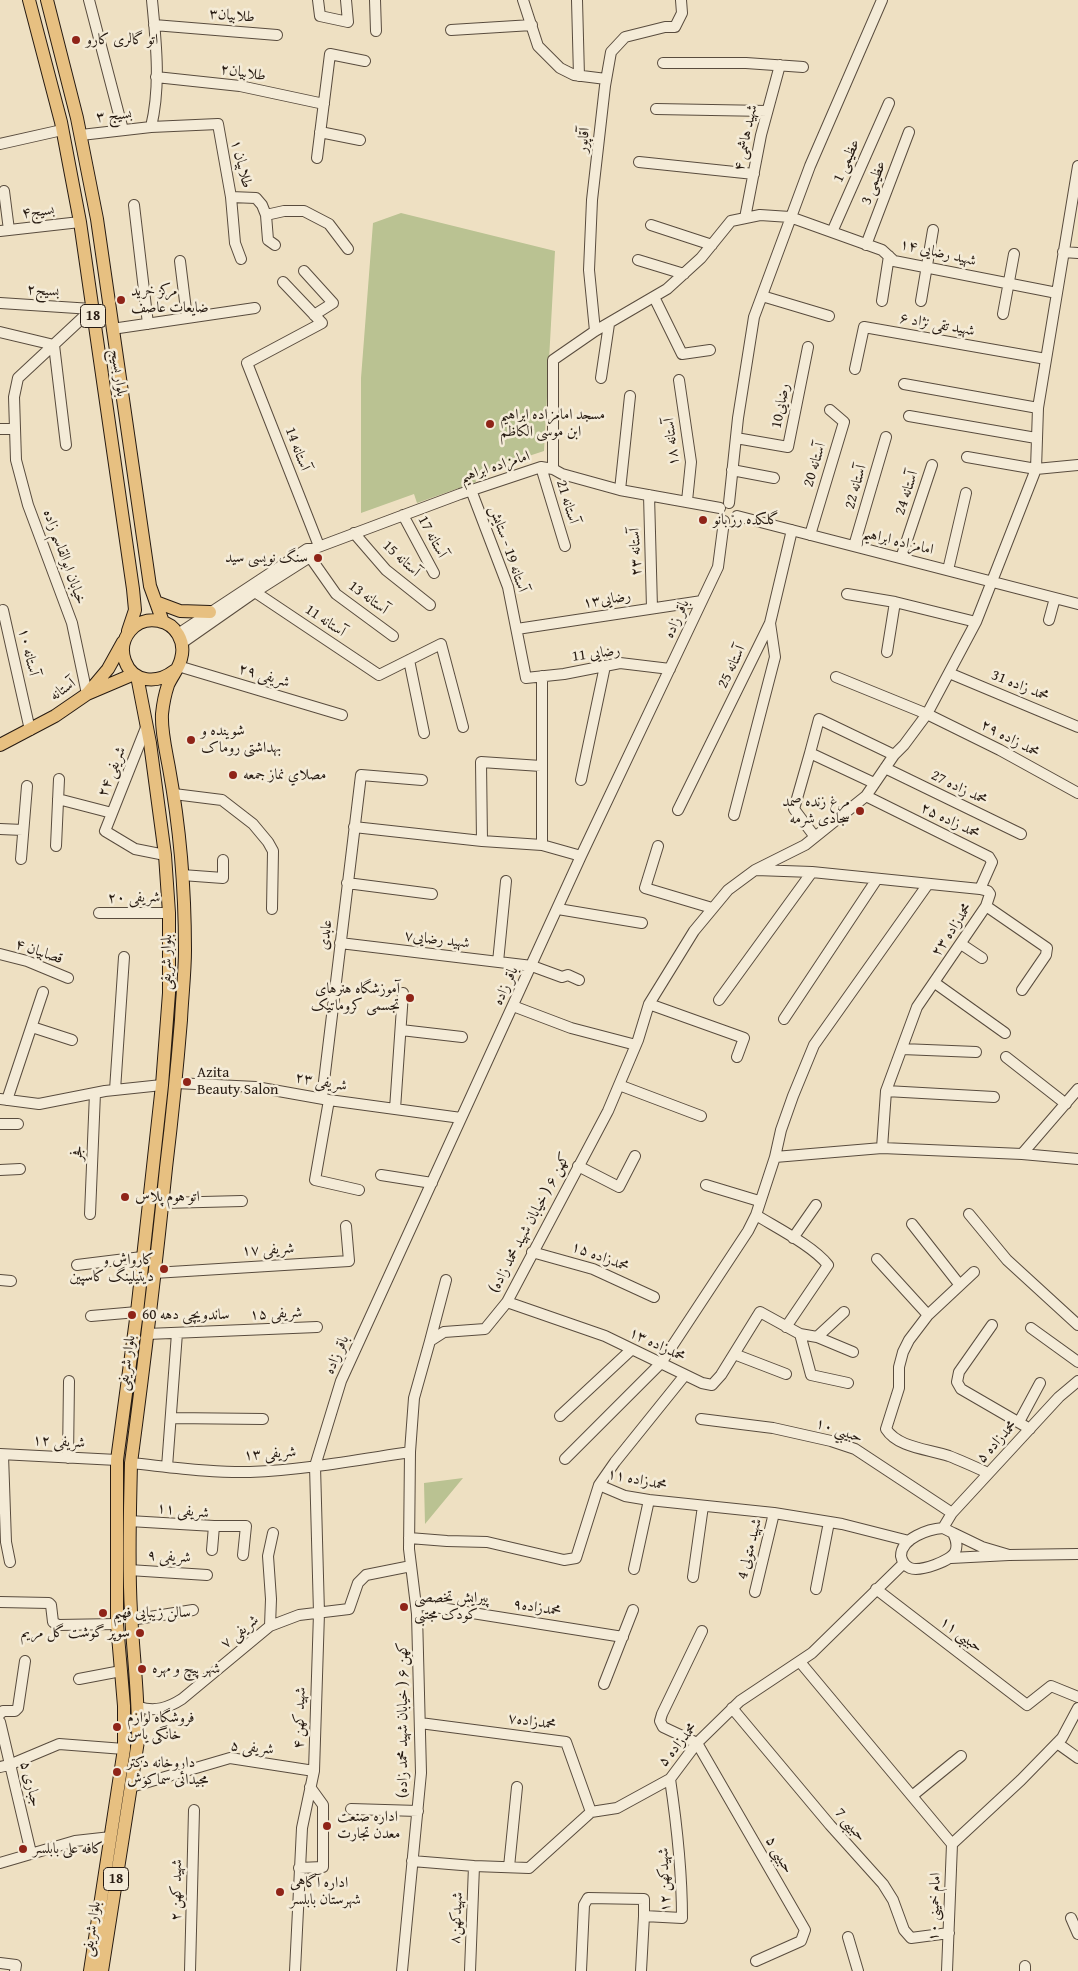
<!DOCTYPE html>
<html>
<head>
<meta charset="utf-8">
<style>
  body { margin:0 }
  canvas { display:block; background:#eee0c2 }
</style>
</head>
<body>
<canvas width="1078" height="1971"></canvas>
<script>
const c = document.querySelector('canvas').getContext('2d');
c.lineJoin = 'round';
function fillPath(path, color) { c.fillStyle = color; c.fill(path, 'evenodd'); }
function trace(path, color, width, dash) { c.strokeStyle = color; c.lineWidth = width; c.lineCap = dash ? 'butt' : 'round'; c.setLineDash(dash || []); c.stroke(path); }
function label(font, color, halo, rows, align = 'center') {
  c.font = font + ' "Gentium Book Plus",Amiri,serif'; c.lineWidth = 5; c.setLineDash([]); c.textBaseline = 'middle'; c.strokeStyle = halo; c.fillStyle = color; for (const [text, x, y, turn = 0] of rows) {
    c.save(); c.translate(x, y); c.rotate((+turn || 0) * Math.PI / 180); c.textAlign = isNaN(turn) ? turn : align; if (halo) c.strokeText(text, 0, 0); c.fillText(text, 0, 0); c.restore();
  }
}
const green = new Path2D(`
  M 401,213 L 555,251 L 544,451 L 474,474 L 476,482 L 417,503 L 414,494 L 361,513 L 361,378 L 373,223 Z
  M 463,1478 L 425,1524 L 424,1483 Z`);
const minor = new Path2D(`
  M 89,0 L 123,130
  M 318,0 L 320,16 L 348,22 L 346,0
  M 375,0 L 376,31
  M 523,0 L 538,46 L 560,68 L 574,75 L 606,79
  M 577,0 L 579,76
  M 154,25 L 277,35
  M 451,30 L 532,25
  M 663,63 L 746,63 L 803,67
  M 156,77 L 240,86 L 324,104
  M 656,109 L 767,111
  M 151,127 C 161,86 156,42 152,0
  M 320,132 L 360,140
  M 81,135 L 151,127 L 218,124 L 231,197 L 256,198 L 262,205 L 266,215 L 284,211 L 304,211 L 329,224 L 348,249
  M 0,144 L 62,130
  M 317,158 L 330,54 L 365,61
  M 639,162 L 754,174
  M 4,191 L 9,230
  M 231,197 L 235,243 L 241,259
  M 134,205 L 148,324
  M 266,215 L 268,240 L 275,245
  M 745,218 L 761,135 L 780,65
  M 651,225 L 712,245
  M 0,231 L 80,222
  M 832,232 L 889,103
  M 866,245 L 909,132
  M 1063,252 L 1078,253
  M 638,260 L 684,274
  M 180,261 L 187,318
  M 304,271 L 333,303 L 314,315
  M 283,282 L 322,323 L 247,363 L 319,546
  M 762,296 L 829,316
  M 654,297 L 682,354 L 710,350
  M 882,301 L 889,256
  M 921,301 L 933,230
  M 0,303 L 92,309 L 18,378 L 14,397 L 16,460 L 28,505 L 72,623 L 87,694
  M 1003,314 L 1014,254
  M 112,329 L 255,308
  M 595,331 L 589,270 L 592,200 L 605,86 L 611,52 L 625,37 L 665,27 L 675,27 L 682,13 L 681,0
  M 0,332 L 54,345
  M 54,345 L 66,445
  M 855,369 L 864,327 L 1046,359
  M 601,378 L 609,324
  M 679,380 L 691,462 L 687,501
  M 904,384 L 1038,408
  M 909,416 L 1036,438
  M 0,429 L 15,429
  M 736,438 L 788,447 L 808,347
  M 967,457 L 1036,469 L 1078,465
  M 541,467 L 565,546
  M 553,469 L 553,360 L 595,331 L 667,289 L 701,258 L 731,221 L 760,215 L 790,217 L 882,250 L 894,261 L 1057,293
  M 732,470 L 774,478
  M 471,490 L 508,587 L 526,678 L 564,674 L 620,663 L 670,669
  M 620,490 L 630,396
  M 649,495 L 652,608
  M 729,503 L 738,418 L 754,317 L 810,166 L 882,0
  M 403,515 L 434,573
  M 737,516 L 1078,604
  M 354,533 L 386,570 L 430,605
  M 810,535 L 844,422 L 830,410
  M 854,546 L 886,437
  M 310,557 L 336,594 L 393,636
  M 901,558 L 932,465
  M 948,570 L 966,493
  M 255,592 L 379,675 L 441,644 L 463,727
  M 847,594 L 895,602 L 976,622
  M 3,610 L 30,730
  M 1049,620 L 1055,598
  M 517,629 L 702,601
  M 178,634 L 307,549 L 313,549 L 460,494 L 541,467 L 553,469 L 562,474 L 620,490 L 720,508
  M 182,643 L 255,592 L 310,557 L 313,549
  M 887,652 L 895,602
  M 409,660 L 424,733
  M 178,666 L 342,715
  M 949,673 L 1078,727
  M 836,677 L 927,714 L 1000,750 L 1078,793
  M 147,725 L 105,831 L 135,849 L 165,855
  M 810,753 L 794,809 L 815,837
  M 885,768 L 1021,834
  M 581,780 L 605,666
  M 874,783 L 810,753 L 819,719 L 894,755
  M 174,794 L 222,800 L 253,824 L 268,842 L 273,851 L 272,909
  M 866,796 L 989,857 L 992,862 L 980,889
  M 58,799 L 112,813
  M 678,810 L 770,623 L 792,530
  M 734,815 L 775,657 L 770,623
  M 354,827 L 482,841 L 542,845 L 581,856
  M 0,829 L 23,830
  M 482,841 L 481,762 L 541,766
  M 542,845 L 542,676
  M 56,846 L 59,779
  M 658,846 L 645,888 L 712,908
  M 21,859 L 27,786
  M 756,870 L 812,872 L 980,889 L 988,891 L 990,894 L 986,906 L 917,1007 L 886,1091 L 882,1148
  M 182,875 L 223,878 L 223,860
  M 347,883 L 432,894
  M 986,906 L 1047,948 L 1046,955 L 1022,990
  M 558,909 L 642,923
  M 99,913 L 169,913
  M 340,943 L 532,966 L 562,977 L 568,975 L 579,980
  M 961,944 L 982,958
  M 0,954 L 27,961 L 68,978
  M 498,962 L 506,881
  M 935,983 L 1005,1033
  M 719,1000 L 812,872
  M 649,1004 L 744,1038 L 737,1057
  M 513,1006 L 571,1028 L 636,1045
  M 784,1019 L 877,879
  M 32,1027 L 72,1040
  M 401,1030 L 462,1037
  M 902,1049 L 976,1052
  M 1006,1057 L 1066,1104
  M 176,1083 L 256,1087 L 329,1100 L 461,1118
  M 619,1085 L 701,1116
  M 115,1090 L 124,957
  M 886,1091 L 994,1097
  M 322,1098 L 361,775 L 422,780
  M 0,1099 L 39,1104 L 105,1091 L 162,1085
  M 7,1100 L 43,992
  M 329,1100 L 315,1180 L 359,1190
  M 395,1109 L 403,993
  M 0,1124 L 18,1124
  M 1022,1154 L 1078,1089
  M 775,1157 L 781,1130 L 793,1096 L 814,1045 L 928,884
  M 578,1166 L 619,1187 L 635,1156
  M 0,1170 L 20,1169
  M 381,1175 L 432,1183
  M 706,1185 L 759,1201
  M 163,1203 L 242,1201
  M 90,1214 L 95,1093
  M 969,1214 L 1007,1260 L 1078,1325
  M 756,1215 L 775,1157 L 882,1148 L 1022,1154 L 1078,1159
  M 912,1224 L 959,1284
  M 793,1238 L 816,1205
  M 532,1252 L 593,1269 L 654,1297
  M 877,1259 L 928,1315 L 909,1340 L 903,1352 L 899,1367 L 899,1388 L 886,1429 C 898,1448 929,1449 949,1456 C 962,1461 975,1467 988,1473
  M 77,1265 L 142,1257
  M 154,1273 L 349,1261 L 346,1226
  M 0,1280 L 11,1281
  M 507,1302 L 605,1336 L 702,1383 L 712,1385 L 721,1375 L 760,1312 L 800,1334 L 817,1337 L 853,1352
  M 928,1315 L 974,1272
  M 91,1316 L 137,1312
  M 992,1325 L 959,1372 L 957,1382 L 961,1389 L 1030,1429
  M 1031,1328 L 1078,1362
  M 147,1334 L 317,1327
  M 800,1334 L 811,1375 L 848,1383
  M 817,1337 L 844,1312
  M 430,1341 L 446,1280
  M 734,1354 L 786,1374
  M 560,1416 L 632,1349
  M 171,1418 L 263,1419
  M 701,1419 L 773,1428 L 831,1441 L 855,1449 L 952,1513
  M 1019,1422 L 1040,1383
  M 0,1454 L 117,1460
  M 3,1455 L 6,1542 L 10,1562
  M 68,1458 L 69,1381
  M 565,1459 L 661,1363 L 748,1231 L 756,1215 C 777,1228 813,1246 828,1265 L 786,1327
  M 131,1463 C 170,1467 211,1473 250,1472 C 304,1470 357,1460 410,1452
  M 167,1467 L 177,1333
  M 599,1485 L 615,1462 L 685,1375
  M 129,1521 L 214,1526 L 212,1550
  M 214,1526 L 246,1526 L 243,1555
  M 943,1528 L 952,1513 L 1059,1397 L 1078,1381
  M 943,1528 L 953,1533 C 956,1539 958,1546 955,1552 C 951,1561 920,1572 910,1568 C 905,1566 902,1561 901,1556 C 901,1538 929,1529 943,1528 Z
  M 409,1538 L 447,1541 L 487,1542 L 564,1560 L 576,1558 L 599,1485 L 625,1496 L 649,1500 L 774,1513 L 842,1524 L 909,1541
  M 1009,1555 L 1078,1554
  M 951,1558 L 1009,1555 L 982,1547 L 953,1533
  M 634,1569 L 649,1500
  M 129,1570 L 207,1575
  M 693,1577 L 703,1506
  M 816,1589 L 829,1522
  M 876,1589 L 1027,1705 L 1051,1686 L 1078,1697
  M 755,1592 L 774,1513
  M 0,1602 L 49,1603 L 51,1605 L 53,1622 L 58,1625 L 117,1624
  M 416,1604 L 623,1637
  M 131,1620 L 193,1610
  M 270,1626 L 271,1599 L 268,1556 L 273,1533
  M 702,1631 L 662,1714 L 660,1721 L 663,1727 L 697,1743 L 805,1930 L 801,1941 L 756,1961
  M 800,1662 L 952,1844
  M 79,1679 L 121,1671
  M 604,1684 L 633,1610
  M 139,1707 C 155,1712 168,1708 182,1699 L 270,1626 L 299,1615 L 349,1609 L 358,1583 L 366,1575 L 411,1566
  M 732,1708 L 830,1825 L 883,1884 L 893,1900 L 904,1930 L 911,1938 L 949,1933
  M 0,1714 L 3,1711 L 15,1711 L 18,1708 L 25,1661
  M 0,1722 L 31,1853
  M 420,1723 L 566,1742 L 591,1812
  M 1057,1743 L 1078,1758
  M 0,1767 L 9,1765 L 59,1744 L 124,1749
  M 131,1787 L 230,1758 L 314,1771
  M 912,1796 L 961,1756
  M 351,1809 L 418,1811
  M 952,1844 L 1021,1780 L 1062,1738 L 1078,1708
  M 412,1861 L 474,1866 L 529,1868 L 591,1812 L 617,1808 L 670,1779 L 697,1743 L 740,1701 L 812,1653 L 904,1563
  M 0,1863 L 75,1841 L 111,1837
  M 509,1867 L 517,1787
  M 299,1868 L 323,1867 L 323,1805 L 310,1787
  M 1071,1918 L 1078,1934
  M 848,1937 L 858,1971
  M 0,1963 L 16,1965 L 15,1971
  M 190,1971 L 194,1810
  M 295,1971 L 302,1828 L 314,1771 L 319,1613 L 315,1466 L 341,1381 L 581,856 L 718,567 L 724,521
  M 402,1971 L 421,1773 L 417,1614 L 409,1549 L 410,1452 L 414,1398 L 430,1341 L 444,1332 L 485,1329 L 507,1302 L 608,1111 L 638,1040 L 649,1004 L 694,931 L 728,890 L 755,870 L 805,845 L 866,796 L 894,755 L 904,745 L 927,714 L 976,622 L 1036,469 L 1038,408 L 1078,166
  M 470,1971 L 474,1866
  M 581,1971 L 584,1905 L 588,1898 L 644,1899 L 644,1916
  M 641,1971 L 644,1916 L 682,1918 C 682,1871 677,1826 670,1779
  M 947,1971 L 952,1844
  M 1025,1971 L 1025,1966`);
const major = new Path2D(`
  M 29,0 L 61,122 L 80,222 L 133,589 L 135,610 L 128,631
  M 47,0 L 77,118 L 97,219 L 150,586 L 163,622
  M 156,602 L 180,611 L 210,612
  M 87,694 L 134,674
  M 0,745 L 55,716 L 87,694 L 108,669 L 123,642
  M 90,1971 L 124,1749 L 124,1706 L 117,1624 L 117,1460 L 137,1312 L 162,1085 L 169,993 L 169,913 L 165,855 L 150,743 L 137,676
  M 102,1971 L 138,1741 C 139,1698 133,1655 131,1612 C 128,1562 130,1513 131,1463 C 144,1365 156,1266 166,1168 C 172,1118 177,1069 181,1020 C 182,997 185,973 185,950 C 185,889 180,828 169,768 C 166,751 161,731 162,714 C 163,704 165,694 168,685 C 172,676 179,668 181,659 C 186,642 176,624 159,621 C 135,616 117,639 125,661 C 133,683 157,684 174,671`);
const markers = [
  [76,40,5,"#8f2418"],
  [121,300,5,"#8f2418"],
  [490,424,5,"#8f2418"],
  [703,520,5,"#8f2418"],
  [318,558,5,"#8f2418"],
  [191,740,5,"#8f2418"],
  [233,775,5,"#8f2418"],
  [860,811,5,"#8f2418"],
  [410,998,5,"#8f2418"],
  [187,1082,5,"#8f2418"],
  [125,1197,5,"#8f2418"],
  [164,1269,5,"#8f2418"],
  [132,1315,5,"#8f2418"],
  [404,1607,5,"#8f2418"],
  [103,1613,5,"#8f2418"],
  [140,1633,5,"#8f2418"],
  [142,1669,5,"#8f2418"],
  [117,1727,5,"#8f2418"],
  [117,1772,5,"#8f2418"],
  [327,1826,5,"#8f2418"],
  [23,1849,5,"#8f2418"],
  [280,1892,5,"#8f2418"]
];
const shields = [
  [93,316,25],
  [116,1879,25]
];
const shieldNames = [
  ["18",93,316],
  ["18",116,1879]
];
const streetNames = [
  ["طلابیان۳",232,16,5],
  ["طلابیان۲",243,73,9],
  ["بسیج ۳",114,116,-6],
  ["شهید هاشمی ۴",746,138,-78],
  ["آقاپور",584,140,-84],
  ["عظیمی 1",847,161,-66],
  ["طلابیان ۱",241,164,76],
  ["عظیمی 3",874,183,-69],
  ["بسیج۴",38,212,-6],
  ["شهید رضایی ۱۴",938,253,13],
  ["بسیج۲",43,291,4],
  ["شهید تقی نژاد ۶",937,325,10],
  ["بلوار بسیج",118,373,82],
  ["رضایی10",781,406,-79],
  ["آستانه ۱۸",672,442,-96],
  ["آستانه 14",297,449,69],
  ["آستانه 20",815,465,-73],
  ["امامزاده ابراهیم",495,467,-18],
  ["آستانه 22",856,487,-74],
  ["آستانه 24",907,493,-72],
  ["آستانه 21",567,502,73],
  ["آستانه 17",432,537,62],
  ["امامزاده ابراهیم",898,542,14],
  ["آستانه 19 - ستایش",508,549,71],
  ["آستانه ۲۳",636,552,-92],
  ["خیابان ابوالقاسم زاده",64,557,70],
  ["آستانه 15",401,559,43],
  ["آستانه 13",368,598,37],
  ["رضایی۱۳",607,600,-9],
  ["باقر زاده",677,619,-65],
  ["آستانه 11",325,621,34],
  ["آستانه ۱۰",28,652,77],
  ["رضایی 11",596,654,-8],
  ["آستانه 25",732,667,-64],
  ["شریفی ۲۹",264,676,16],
  ["محمد زاده 31",1020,686,22],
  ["آستانه",63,690,-35],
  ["محمد زاده ۲۹",1010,739,28],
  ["شریفی ۲۴",112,772,-68],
  ["محمد زاده 27",959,788,26],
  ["محمد زاده ۲۵",950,821,26],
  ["شریفی ۲۰",134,898,-1],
  ["محمدزاده ۲۳",952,930,-56],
  ["عابدی",326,935,-83],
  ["شهید رضایی۷",437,940,7],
  ["قصابیان ۴",39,952,19],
  ["بلوار شریفی",167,962,-89],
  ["باقر زاده",506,986,-65],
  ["شریفی ۲۳",321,1082,10],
  ["فجر",78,1153,-87],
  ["کهن ۶ ( خیابان شهید محمد زاده)",530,1223,-62],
  ["شریفی ۱۷",268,1250,-3],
  ["محمدزاده ۱۵",600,1257,21],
  ["شریفی ۱۵",276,1314,-3],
  ["محمدزاده ۱۳",657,1345,26],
  ["باقر زاده",337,1355,-66],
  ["بلوار شریفی",127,1363,-82],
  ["حبيبي ١٠",839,1431,19],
  ["شریفی ۱۲",59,1442,3],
  ["محمدزاده ۵",997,1442,-47],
  ["شریفی ۱۳",270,1454,-4],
  ["محمدزاده ۱۱",637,1480,12],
  ["شریفی ۱۱",183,1511,6],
  ["شهید متولی 4",750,1549,-76],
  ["شریفی ۹",169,1557,3],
  ["محمدزاده۹",537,1608,9],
  ["شریفی ۷",240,1632,-39],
  ["حبیبی ۱۱",961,1635,37],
  ["شهید کهن ۴",300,1718,-88],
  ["کهن ۶ ( خیابان شهید محمد زاده)",403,1720,-90],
  ["محمدزاده۷",532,1722,8],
  ["محمدزاده ۵",678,1745,-50],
  ["شریفی ۵",252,1748,5],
  ["جباری ۵",30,1784,76],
  ["حبیبی 7",850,1825,49],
  ["حبیبی ۵",779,1855,60],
  ["شهیدکهن ۱۲",665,1880,-92],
  ["شهید کهن ۲",177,1890,-89],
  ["امام خمینی ۱۰",935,1907,-88],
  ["شهیدکهن۸",457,1918,-87],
  ["بلوار شریفی",92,1929,-81]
];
const poiNames = [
  ["اتو گالری کارو",86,40],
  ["مرکز خرید",131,291],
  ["ضایعات عاصف",131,308],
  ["مسجد امامزاده ابراهیم",500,415],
  ["ابن موسی الکاظم",500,432],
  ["گلکده رز بانو",713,520],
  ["سنگ نویسی سید",308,558,"right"],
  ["شوینده و",201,731],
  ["بهداشتی روماک",201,748],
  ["مصلاي نماز جمعه",243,775],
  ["مرغ زنده صمد",850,802,"right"],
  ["سجادی شرمه",850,819,"right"],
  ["آموزشگاه هنرهای",400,989,"right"],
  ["تجسمی کروماتیک",400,1006,"right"],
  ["Azita",197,1073],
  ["Beauty Salon",197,1090],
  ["اتو هوم پلاس",135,1197],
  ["کارواش و",154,1260,"right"],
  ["دیتیلینگ کاسپین",154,1277,"right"],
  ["ساندویچی دهه 60",142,1315],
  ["پیرایش تخصصی",414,1598],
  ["کودک مجتبی",414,1615],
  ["سالن زیبایی فهیم",113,1613],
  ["سوپر گوشت گل مریم",130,1633,"right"],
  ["شهر پیچ و مهره",152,1669],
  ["فروشگاه لوازم",127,1718],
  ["خانگی یاس",127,1735],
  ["داروخانه دکتر",127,1763],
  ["مجیدائی سماکوش",127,1780],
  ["اداره صنعت",337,1817],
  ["معدن تجارت",337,1834],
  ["کافه علی بابلسر",33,1849],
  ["اداره آگاهی",290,1883],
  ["شهرستان بابلسر",290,1900]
];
fillPath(green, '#bac292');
trace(minor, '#594c3e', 12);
trace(major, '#271b12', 14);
trace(minor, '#f4ebd7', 10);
trace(major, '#e7c081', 12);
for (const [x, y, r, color] of markers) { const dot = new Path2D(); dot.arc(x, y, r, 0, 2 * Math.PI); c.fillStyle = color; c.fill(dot); trace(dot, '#f4ebd7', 2); }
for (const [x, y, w] of shields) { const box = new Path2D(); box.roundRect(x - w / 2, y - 11.5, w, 23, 4); c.fillStyle = '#f4ebd7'; c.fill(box); trace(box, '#271b12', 1); }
label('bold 14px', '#271b12', null, shieldNames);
label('15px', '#271b12', '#f4ebd7', streetNames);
label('15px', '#271b12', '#f4ebd7', poiNames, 'left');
</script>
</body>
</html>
